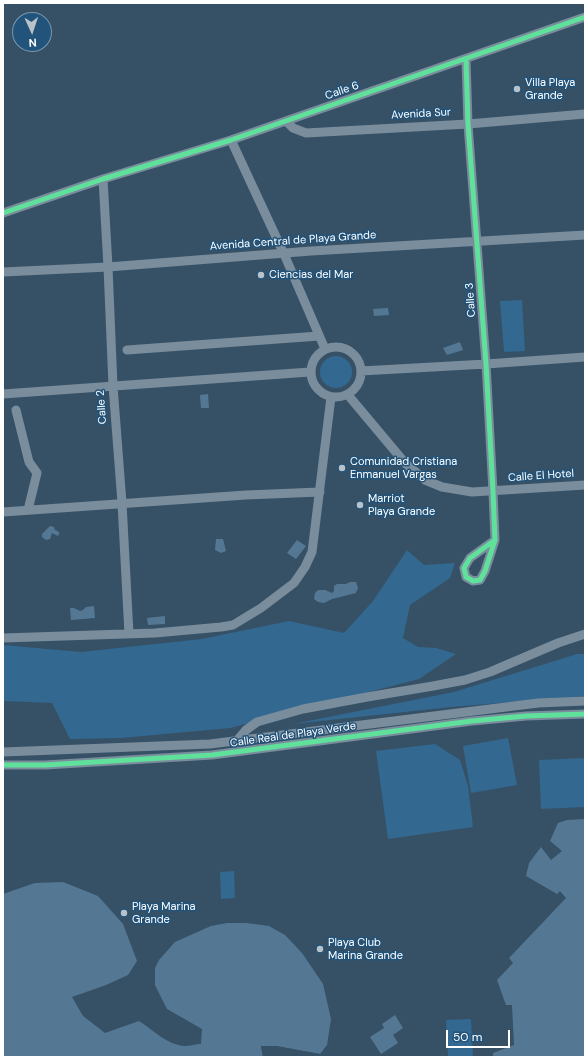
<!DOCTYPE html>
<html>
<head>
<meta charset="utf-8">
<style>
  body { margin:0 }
  #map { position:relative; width:588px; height:1060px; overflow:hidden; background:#365166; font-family:"DM Sans",sans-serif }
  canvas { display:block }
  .frame { position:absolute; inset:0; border:4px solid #fff; pointer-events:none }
  .north { position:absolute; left:12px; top:12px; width:40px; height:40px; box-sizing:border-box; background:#22537a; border:1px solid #7a98af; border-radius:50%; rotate:177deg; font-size:11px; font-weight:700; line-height:16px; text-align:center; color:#fff }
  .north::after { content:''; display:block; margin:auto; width:14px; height:18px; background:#b9c2c9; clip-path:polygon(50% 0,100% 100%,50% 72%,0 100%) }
  .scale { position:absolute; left:446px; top:1030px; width:64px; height:18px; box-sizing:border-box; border:2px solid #fff; border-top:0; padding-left:5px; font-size:12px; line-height:14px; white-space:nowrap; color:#fff; -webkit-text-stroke:3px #22537a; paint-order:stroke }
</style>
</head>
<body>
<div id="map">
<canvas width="588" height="1060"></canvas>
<div class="frame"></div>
<div class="north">N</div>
<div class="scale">50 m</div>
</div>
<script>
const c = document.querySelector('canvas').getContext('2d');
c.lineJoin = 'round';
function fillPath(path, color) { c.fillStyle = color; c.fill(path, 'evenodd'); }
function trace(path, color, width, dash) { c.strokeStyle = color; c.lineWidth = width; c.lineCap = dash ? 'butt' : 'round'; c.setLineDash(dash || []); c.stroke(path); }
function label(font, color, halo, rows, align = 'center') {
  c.font = font + ' "DM Sans",sans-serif'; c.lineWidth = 3; c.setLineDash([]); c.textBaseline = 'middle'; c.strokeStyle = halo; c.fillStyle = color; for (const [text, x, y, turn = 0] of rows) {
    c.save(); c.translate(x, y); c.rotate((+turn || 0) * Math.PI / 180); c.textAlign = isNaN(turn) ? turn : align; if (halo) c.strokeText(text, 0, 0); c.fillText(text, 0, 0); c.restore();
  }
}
const green = new Path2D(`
  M 522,300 L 525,351 L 504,352 L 500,301 Z
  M320 372a16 16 0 1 1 32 0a16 16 0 1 1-32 0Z
  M 407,550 L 424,565 L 455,563 L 450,578 L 410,605 L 403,638 L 418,647 L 436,648 L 456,654 L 419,679 L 230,728 L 121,738 L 70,739 L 52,703 L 3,701 L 3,645 L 81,652 L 202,639 L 289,621 L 344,633 L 373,601 Z
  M 577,654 L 585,654 L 585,696 L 451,707 L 293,724 L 454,692 Z
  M 508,738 L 517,785 L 471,793 L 463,746 Z
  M 435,744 L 460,760 L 468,786 L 473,827 L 388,839 L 376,751 Z
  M 585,758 L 585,807 L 541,809 L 539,760 Z
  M 234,871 L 235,898 L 221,899 L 220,872 Z
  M 471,1019 L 473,1057 L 448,1057 L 446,1020 Z`);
const water = new Path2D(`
  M 388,308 L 389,315 L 374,316 L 373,309 Z
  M 460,342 L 463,350 L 447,355 L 443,348 Z
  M 208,394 L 209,408 L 201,408 L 200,395 Z
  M 50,526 L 54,527 L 55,530 L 59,532 L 59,534 L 58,536 L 52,533 L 50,539 L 46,540 L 42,537 L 42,534 Z
  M 216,539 L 223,539 L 226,551 L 221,553 L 215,550 Z
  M 297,540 L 306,546 L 296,559 L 287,553 Z
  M 350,582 L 356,582 L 358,588 L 356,593 L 332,599 L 324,603 L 318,602 L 314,599 L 315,593 L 318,590 L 325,590 L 332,593 L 334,591 L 334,586 L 337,584 L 346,584 Z
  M 94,606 L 95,618 L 71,620 L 70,608 L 74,608 L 80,611 L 83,610 L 86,607 Z
  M 165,616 L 165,624 L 148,625 L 147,618 Z
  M 585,819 L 585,1057 L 493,1057 L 493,1053 L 514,1045 L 512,1005 L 506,1005 L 497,980 L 513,963 L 509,958 L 566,898 L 560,891 L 557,894 L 526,876 L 529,863 L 541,847 L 551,860 L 562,851 L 550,841 L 558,823 L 567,820 Z
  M 63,882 L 98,896 L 123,924 L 137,961 L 128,975 L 106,985 L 72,997 L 83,1016 L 105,1033 L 139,1021 C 153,1030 167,1045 185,1046 C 190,1046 196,1044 201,1044 L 202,1029 L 167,1009 L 155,985 L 155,968 L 159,960 L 175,942 L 211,926 L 227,923 L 246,923 L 269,926 L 285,935 L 302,953 L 323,984 L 331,1019 L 327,1045 L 320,1054 L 276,1046 L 261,1046 L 263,1057 L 3,1057 L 3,894 L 35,883 Z
  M 395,1015 L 403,1028 L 393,1035 L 398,1043 L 381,1054 L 370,1037 L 384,1028 L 382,1024 Z`);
const pier = new Path2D(`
  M 261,1046 L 276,1046 L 320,1054 L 321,1055 L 276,1048 L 263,1048 L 265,1057 L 263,1057 Z`);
const minor = new Path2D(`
  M 466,59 L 468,124 L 486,364 L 493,491 L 495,540 L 485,571 L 480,580 L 473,581 L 466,577 L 464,568 L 470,558 L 495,540
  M 286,121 L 293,128 L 306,133 L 468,124 L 585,114
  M 231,140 L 284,254 L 325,349
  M 103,179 L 108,267 L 113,386 L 122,503 L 129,634
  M 3,213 L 103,179 L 231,140 L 585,17
  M 3,272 L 108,267 L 311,251 L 585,235
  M311 372a25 25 0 1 1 50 0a25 25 0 1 1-50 0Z
  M 127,350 L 319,336
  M 361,371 L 486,364 L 585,357
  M 3,394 L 310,372
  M 348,395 L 405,463 L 425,480 L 442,487 L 472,492 L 585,485
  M 16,410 L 29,462 L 37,473 L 28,510
  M 3,512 L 246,495 L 320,492
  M 3,638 L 155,633 L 221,627 L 233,625 L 261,608 L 294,583 L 305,567 L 312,552 L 331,397
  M 235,743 L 246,730 L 257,722 L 303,709 L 367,697 L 433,686 L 465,680 L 490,672 L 558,643 L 585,634
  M 3,752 L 210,744 L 538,703 L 585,701
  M 3,765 L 45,765 L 212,755 L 472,721 L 526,716 L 585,714`);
const cycleway = new Path2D(`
  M 466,59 L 468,124 L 486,364 L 493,491 L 495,540 L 485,571 L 480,580 L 473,581 L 466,577 L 464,568 L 470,558 L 495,540
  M 3,213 L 103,179 L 231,140 L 585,17
  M 3,765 L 45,765 L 212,755 L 472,721 L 526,716 L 585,714`);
const markers = [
  [517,89,4,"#b9c2c9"],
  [261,275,4,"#b9c2c9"],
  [342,468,4,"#b9c2c9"],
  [360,505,4,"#b9c2c9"],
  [124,913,4,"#b9c2c9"],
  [320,949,4,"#b9c2c9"]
];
const poiNames = [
  ["Villa Playa",525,83],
  ["Grande",525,96],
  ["Ciencias del Mar",269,275],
  ["Comunidad Cristiana",350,462],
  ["Enmanuel Vargas",350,475],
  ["Marriot",368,499],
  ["Playa Grande",368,512],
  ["Playa Marina",132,907],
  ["Grande",132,920],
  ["Playa Club",328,943],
  ["Marina Grande",328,956]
];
const streetNames = [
  ["Calle 6",342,91,-19],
  ["Avenida Sur",421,114,-3],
  ["Avenida Central de Playa Grande",293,241,-4],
  ["Calle 3",471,300,-94],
  ["Calle 2",102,407,-94],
  ["Calle El Hotel",541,476,-4],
  ["Calle Real de Playa Verde",293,735,-8]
];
fillPath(green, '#336890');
fillPath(water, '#547894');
fillPath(pier, '#365166');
trace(minor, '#7a8d9d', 9);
trace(cycleway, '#60e19b', 5);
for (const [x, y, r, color] of markers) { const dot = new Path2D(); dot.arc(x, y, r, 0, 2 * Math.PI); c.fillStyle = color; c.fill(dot); trace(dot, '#22537a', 1.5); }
label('11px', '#fff', '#22537a', poiNames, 'left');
label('11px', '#fff', '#22537a', streetNames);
</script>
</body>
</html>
